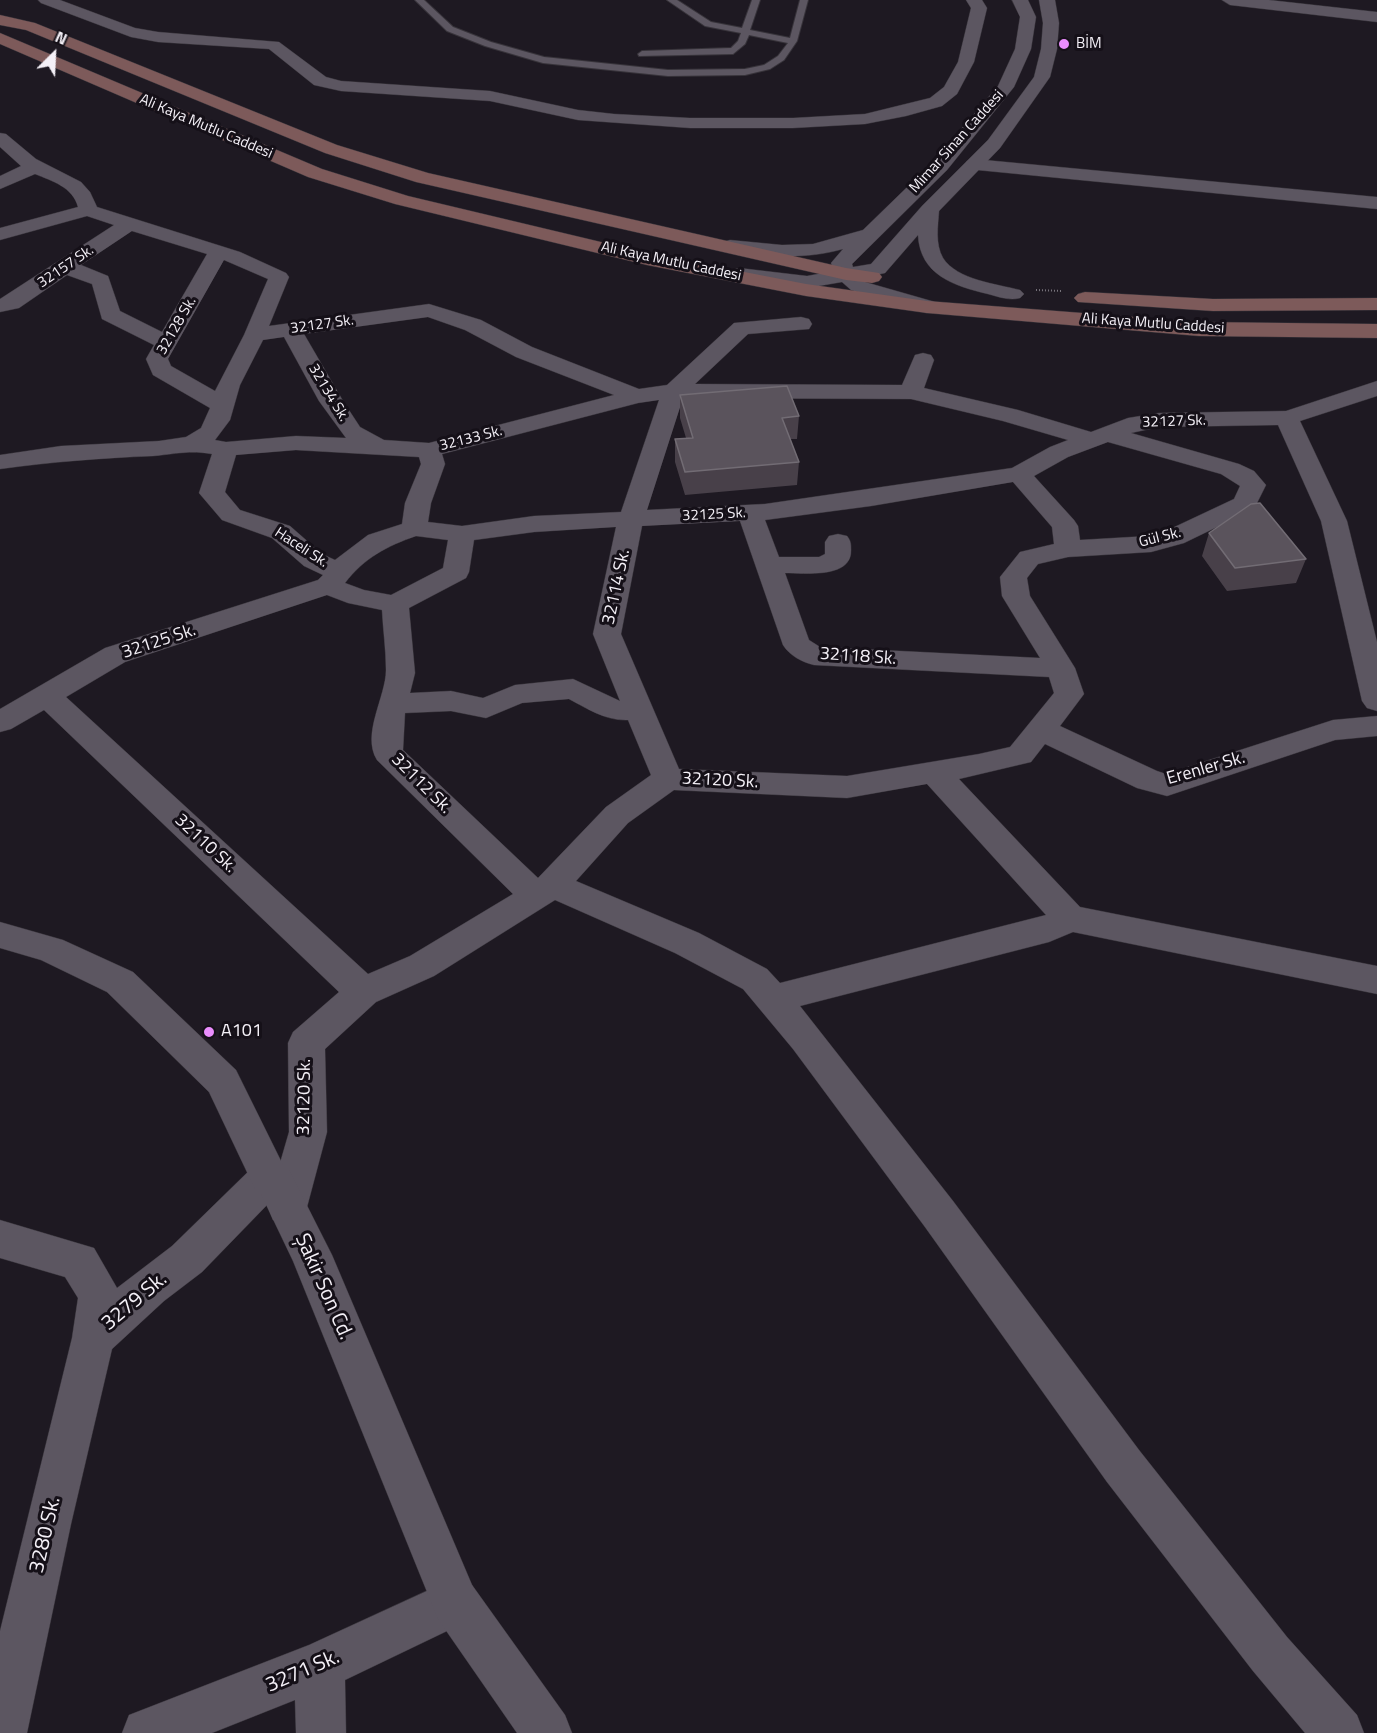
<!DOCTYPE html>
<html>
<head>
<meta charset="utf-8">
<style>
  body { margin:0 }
  #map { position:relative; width:1377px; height:1733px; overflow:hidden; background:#1e1922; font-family:"Titillium Web",sans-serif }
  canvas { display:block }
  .north { position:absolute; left:24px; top:24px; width:60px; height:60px; -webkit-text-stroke:4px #151018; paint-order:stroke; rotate:24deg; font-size:16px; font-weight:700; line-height:24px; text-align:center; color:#f4f0f7 }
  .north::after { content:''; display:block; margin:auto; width:21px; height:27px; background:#f4f0f7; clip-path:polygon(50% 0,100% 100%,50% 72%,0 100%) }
</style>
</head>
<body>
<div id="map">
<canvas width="1377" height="1733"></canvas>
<div class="north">N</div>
</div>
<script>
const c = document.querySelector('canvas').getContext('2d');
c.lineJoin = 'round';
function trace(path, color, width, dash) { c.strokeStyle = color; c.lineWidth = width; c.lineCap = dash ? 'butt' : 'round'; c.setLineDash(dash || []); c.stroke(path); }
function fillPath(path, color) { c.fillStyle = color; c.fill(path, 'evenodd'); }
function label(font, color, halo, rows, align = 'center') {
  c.font = font + ' "Titillium Web",sans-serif'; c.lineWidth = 6; c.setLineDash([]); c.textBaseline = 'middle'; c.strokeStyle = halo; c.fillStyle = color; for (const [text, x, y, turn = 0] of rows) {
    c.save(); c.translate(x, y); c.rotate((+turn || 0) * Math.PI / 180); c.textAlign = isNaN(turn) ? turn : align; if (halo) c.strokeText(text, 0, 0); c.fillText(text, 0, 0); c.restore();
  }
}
const path = new Path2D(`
  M 1036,290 L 1062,291`);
const service = new Path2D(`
  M 415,0 L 424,0 L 453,27 L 491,42 L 544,57 L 668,70 L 745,69 L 764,65 L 778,56 L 788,43 L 749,35 L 745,44 L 733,54 L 639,56 L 638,54 L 642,51 L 731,48 L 738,41 L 741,33 L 705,26 L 667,0 L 677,0 L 711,22 L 742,28 L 752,0 L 760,0 L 750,30 L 790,38 L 800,0 L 808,0 L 797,41 L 784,60 L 770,69 L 745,75 L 668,76 L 543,63 L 485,46 L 447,31 Z`);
const minor = new Path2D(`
  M 38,0 L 60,0 L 135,28 L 158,32 L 279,42 L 326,77 L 341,81 L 490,91 L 578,110 L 614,114 L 690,118 L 793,118 L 865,114 L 930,98 L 944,87 L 958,62 L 971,8 L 966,0 L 982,0 L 987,8 L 974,62 L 957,94 L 942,106 L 906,116 L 865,124 L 793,128 L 690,128 L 578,120 L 490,101 L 341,91 L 314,85 L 269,49 L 158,42 L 131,37 L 41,3 Z
  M 1222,0 L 1269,0 L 1377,12 L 1377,22 L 1230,5 Z
  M 0,133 L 6,134 L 36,159 L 81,182 L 90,192 L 97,207 L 240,252 L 286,273 L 289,277 L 269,326 L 429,304 L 481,320 L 532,347 L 639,389 L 667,385 L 734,323 L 801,317 L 809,319 L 812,324 L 809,329 L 748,334 L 695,384 L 902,385 L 915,355 L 923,353 L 931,355 L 934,360 L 924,388 L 1018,410 L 1091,432 L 1128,418 L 1159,413 L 1286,411 L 1377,381 L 1377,396 L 1300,421 L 1347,521 L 1377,642 L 1377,711 L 1367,708 L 1362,701 L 1321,521 L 1278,425 L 1159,427 L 1131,433 L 1239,464 L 1254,471 L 1266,485 L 1254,509 L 1184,543 L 1151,552 L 1068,557 L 1038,564 L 1027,578 L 1030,596 L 1075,668 L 1084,694 L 1060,726 L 1157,771 L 1166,774 L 1333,720 L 1377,716 L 1377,736 L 1335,740 L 1167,796 L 1137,788 L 1045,744 L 1031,762 L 959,779 L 1080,907 L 1377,966 L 1377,994 L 1073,932 L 1049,942 L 800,1006 L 953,1201 L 1139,1450 L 1287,1637 L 1357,1715 L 1364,1733 L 1305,1733 L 1253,1671 L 1107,1482 L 925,1227 L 793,1049 L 743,989 L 675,953 L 555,900 L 434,976 L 376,1002 L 325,1049 L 327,1132 L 307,1207 L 301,1220 L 287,1225 L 273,1220 L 267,1205 L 202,1272 L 164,1301 L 112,1349 L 71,1524 L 27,1733 L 0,1733 L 0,1631 L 72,1338 L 78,1298 L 65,1277 L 0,1258 L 0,1220 L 94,1248 L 117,1288 L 172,1246 L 255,1165 L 269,1159 L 280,1163 L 289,1132 L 288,1043 L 293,1032 L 339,992 L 44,710 L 11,729 L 0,732 L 0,709 L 105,648 L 318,580 L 323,575 L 304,566 L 272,538 L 222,520 L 199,493 L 212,454 C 190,450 175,454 153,456 C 101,458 51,462 0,469 L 0,455 L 61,446 L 159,441 L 186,437 L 201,428 L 210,408 L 153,375 L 146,359 L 154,345 L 102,319 L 92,284 L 67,275 L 19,308 L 0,312 L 0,299 L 114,225 L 87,216 L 0,240 L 0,228 L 78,207 C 73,187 52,181 35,174 L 0,189 L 0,176 L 21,166 L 0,147 ZM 132,231 L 207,254 L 162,332 L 120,311 L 108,276 L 81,265 ZM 224,260 L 268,279 L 244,335 L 215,391 L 171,366 L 168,359 ZM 428,317 L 465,330 L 516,357 L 614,395 L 429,443 L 384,440 L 360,427 L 343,401 L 304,334 ZM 284,337 L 319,401 L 346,438 L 296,436 L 226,442 L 215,440 L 230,420 L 240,385 L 263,340 ZM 683,398 L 911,399 L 1003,421 L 1068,440 L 1050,447 L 1012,468 L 765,504 L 647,510 ZM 659,400 L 621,512 L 534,516 L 462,526 L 428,522 L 431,503 L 445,464 L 442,454 L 638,403 ZM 1108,442 L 1221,474 L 1240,486 L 1234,499 L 1166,531 L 1149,536 L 1080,540 L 1078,526 L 1074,520 L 1034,476 L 1068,457 ZM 296,450 L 419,457 L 421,464 L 405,503 L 402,524 L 368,535 L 335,560 L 322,554 L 290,526 L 240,510 L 225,492 L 236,455 ZM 1013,482 L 1052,527 L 1054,544 L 1020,552 L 1000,577 L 1002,596 L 1040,658 L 820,647 L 809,640 L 785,573 C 804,573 852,579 851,550 C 851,544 851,541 847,536 L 838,534 L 829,536 L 825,542 L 825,554 L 819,557 L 779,557 L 765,520 L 871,506 ZM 740,521 L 783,645 C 790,656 802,662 814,665 L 1049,677 L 1054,693 L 1010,747 L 979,754 L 847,776 L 679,769 L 621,634 L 642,526 ZM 616,527 L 593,634 L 620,701 L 573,679 L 515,685 L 483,698 L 451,691 L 410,693 L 415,673 L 409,608 L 466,578 L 469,572 L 474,540 L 534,532 ZM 416,536 L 448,540 L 443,568 L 391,595 L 364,590 L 345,583 C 364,558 387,546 416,536 ZM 327,595 L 348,603 L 382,610 C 383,630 386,650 386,670 C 386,697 361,734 377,760 L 513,894 L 410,956 L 368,974 L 66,697 L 125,662 ZM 569,699 C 588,709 606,721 628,720 L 651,775 L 606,807 L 538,878 L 403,750 L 405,713 L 451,711 L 486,718 L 522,703 ZM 927,784 L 1046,915 L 780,983 L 767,969 L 699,933 L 576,881 L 628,823 L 674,790 L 847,798 Z
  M 974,159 L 1377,197 L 1377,209 L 967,169 L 965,165 L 967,161 Z
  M 455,1578 L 472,1585 L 479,1602 L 472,1619 L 345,1680 L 346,1733 L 296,1733 L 295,1700 L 212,1733 L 122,1733 L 129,1715 L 309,1645 Z`);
const tertiary = new Path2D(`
  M 1012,0 L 1028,0 L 1036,17 L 1031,49 L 1014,87 L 947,170 L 852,264 L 853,267 L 871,264 L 922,206 L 988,140 L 1034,77 L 1041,49 L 1043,23 L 1039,0 L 1055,0 L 1059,23 L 1057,49 L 1050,77 L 1000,148 L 939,211 C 938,226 935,244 943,258 C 957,280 997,284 1020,290 L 1024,294 L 1020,298 C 1010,301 999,297 988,294 C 954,286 920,275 918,235 L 885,273 L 862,278 L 865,282 L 935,302 L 938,307 L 935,312 L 927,313 L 851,290 L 842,282 L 807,288 L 732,278 L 729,274 L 732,270 L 739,268 L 807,276 L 834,271 L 831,263 L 843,249 C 805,260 769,256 730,252 L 723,250 L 720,246 L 723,242 L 730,240 L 782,245 L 813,244 L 863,230 L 933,162 L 998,86 L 1015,49 L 1020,17 Z
  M 0,922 L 63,940 L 133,972 L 236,1070 L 283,1165 L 289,1170 L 332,1255 L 472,1585 L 565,1715 L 572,1733 L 517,1733 L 438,1619 L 293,1261 L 261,1194 L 255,1189 L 209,1092 L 107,992 L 41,960 L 0,948 Z`);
const secondary = new Path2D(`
  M 0,15 L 35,23 L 337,145 L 428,173 L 846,268 L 879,273 L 882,277 L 879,281 L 872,283 L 846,280 L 416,182 L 325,153 L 26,30 L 0,25 Z
  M 0,33 L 322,169 L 408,196 L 647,253 L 806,284 L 927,301 L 1199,322 L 1377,324 L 1377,338 L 1199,336 L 927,313 L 806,296 L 647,265 L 395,204 L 308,177 L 0,44 Z
  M 1085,292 L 1213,299 L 1377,298 L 1377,310 L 1213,311 L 1078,302 L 1074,298 L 1078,294 Z`);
const wall = new Path2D(`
  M 680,395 L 799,416 L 797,439 L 790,439 L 799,462 L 797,485 L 685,495 L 675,462 L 675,439 L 686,438 L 680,418 Z
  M 1209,533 L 1306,559 L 1296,583 L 1227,591 L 1202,556 Z`);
const building = new Path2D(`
  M 787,386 L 799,416 L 782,418 L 799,462 L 685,472 L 675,439 L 693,438 L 680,395 Z
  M 1260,503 L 1306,559 L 1235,568 L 1209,533 L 1251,504 Z`);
const markers = [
  [1064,44,6,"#ea8dfd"],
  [209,1032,6,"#ea8dfd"]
];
const farPoinames = [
  ["BİM",1076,44]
];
const farStreetnames = [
  ["Ali Kaya Mutlu Caddesi",206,127,23],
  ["Mimar Sinan Caddesi",957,142,-48],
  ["Ali Kaya Mutlu Caddesi",671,262,12],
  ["32157 Sk.",66,267,-34],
  ["Ali Kaya Mutlu Caddesi",1153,324,4],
  ["32127 Sk.",322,325,-8],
  ["32128 Sk.",177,326,-60],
  ["32134 Sk.",328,393,59],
  ["32127 Sk.",1174,422,-2],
  ["32133 Sk.",471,439,-14],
  ["32125 Sk.",714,515,-3],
  ["Gül Sk.",1160,538,-14],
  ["Haceli Sk.",301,548,33]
];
const streetNames = [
  ["32114 Sk.",617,587,-78],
  ["32125 Sk.",159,642,-18],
  ["32118 Sk.",858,657,4],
  ["Erenler Sk.",1206,769,-16],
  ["32120 Sk.",720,781,3],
  ["32112 Sk.",421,784,45],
  ["32110 Sk.",205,844,43],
  ["32120 Sk.",305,1097,-89]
];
const poiNames = [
  ["A101",221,1032]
];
const nearStreetnames = [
  ["Şakir Son Cd.",323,1287,66],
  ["3279 Sk.",135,1302,-40],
  ["3280 Sk.",46,1535,-77],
  ["3271 Sk.",303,1672,-23]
];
trace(service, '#37333a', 2);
trace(minor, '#37333a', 1);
trace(tertiary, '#37333a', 1);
trace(secondary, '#37333a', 1);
trace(path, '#78747c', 2, [1, 2]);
fillPath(service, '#5c5661');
fillPath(minor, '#5c5661');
fillPath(tertiary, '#5c5661');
fillPath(secondary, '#7d5a5a');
fillPath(wall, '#484049');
fillPath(building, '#5a535c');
trace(building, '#726c74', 1.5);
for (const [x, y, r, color] of markers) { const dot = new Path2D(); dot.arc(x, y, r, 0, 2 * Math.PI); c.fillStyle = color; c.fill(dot); trace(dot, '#151018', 2); }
label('15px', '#f4f0f7', '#151018', farPoinames, 'left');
label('15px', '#f4f0f7', '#151018', farStreetnames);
label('18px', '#f4f0f7', '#151018', streetNames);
label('18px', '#f4f0f7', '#151018', poiNames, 'left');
label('21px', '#f4f0f7', '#151018', nearStreetnames);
</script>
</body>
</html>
